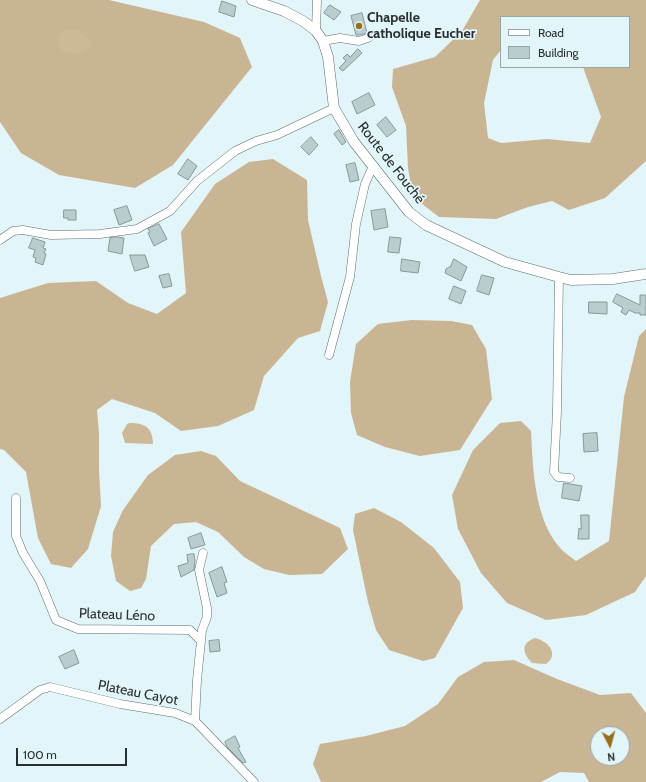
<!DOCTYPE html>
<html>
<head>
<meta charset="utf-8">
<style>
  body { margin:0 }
  #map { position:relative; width:646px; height:782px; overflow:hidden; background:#e2f5f8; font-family:Cabin,sans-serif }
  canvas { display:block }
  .legend { position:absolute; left:500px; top:16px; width:130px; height:52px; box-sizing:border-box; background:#e2f5f8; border:1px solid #98a6a8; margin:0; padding:5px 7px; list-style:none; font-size:12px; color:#282f30 }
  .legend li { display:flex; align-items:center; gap:8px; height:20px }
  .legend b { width:20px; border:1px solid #98a6a8 }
  .north { position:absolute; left:590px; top:726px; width:40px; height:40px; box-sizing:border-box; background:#e2f5f8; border:1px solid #98a6a8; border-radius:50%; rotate:174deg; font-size:11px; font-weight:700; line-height:16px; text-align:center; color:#282f30 }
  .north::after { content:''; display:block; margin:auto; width:14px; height:18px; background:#976e1a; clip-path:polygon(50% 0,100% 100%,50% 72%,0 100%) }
  .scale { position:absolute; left:16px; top:748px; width:111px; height:18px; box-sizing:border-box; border:2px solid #282f30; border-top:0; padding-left:5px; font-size:12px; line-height:14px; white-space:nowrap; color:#282f30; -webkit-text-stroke:3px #e2f5f8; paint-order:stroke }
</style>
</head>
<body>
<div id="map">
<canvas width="646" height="782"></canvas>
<ul class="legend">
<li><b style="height:5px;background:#fff"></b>Road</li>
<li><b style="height:11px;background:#baccce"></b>Building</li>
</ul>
<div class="north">N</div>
<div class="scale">100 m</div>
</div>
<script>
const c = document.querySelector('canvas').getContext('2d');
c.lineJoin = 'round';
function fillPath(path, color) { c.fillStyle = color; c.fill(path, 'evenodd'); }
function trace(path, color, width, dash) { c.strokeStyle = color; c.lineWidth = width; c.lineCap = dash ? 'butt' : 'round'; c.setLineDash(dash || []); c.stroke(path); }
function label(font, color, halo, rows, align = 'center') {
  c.font = font + ' Cabin,sans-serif'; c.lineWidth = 3.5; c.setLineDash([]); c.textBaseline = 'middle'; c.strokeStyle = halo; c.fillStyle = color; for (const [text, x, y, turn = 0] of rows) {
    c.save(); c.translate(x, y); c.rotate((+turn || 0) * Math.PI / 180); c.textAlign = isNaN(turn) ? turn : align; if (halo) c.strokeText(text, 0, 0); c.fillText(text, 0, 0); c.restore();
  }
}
const forest = new Path2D(`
  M 0,0 L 109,0 L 204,22 L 240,38 L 252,67 L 173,165 L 135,188 L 59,175 L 21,153 L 0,122 Z
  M 480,0 L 646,0 L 646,161 L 605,198 L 569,210 L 552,201 L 528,207 L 496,219 L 439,217 L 413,197 L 408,168 L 406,126 L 392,87 L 393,69 L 435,57 L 462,31 ZM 501,17 L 629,17 L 629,67 L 583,67 L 601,117 L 590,143 L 547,139 L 501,143 L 488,138 L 484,103 L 493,60 L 501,50 Z
  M 273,159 L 307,180 L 308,220 L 321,276 L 328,302 L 320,331 L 298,338 L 264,376 L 254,410 L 218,426 L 181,431 L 155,413 L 112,399 L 97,410 L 99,434 L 99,470 L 101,506 L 88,549 L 71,568 L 51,564 L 38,538 L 26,472 L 4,450 L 0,449 L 0,298 L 48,283 L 96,281 L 128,303 L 157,314 L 186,293 L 181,232 L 215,184 L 249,162 Z
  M 412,320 L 451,321 L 472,325 L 486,349 L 492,399 L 460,450 L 420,456 L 385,447 L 357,435 L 351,413 L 350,382 L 356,344 L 378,324 Z
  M 646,329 L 646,576 L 635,592 L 586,615 L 546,620 L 507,603 L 481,573 L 458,529 L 452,495 L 473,450 L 500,423 L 521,421 L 531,431 C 533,468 534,521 562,550 C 566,554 571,557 576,561 L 609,541 L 624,397 L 639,336 Z
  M 201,451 L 216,456 L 240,481 L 340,528 L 348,549 L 322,574 L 289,575 L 264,569 L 244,557 L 218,532 L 196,522 L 174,524 L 151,546 L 146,579 L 141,588 L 130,591 L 116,581 L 111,556 L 113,532 L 123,510 L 148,475 L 175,455 Z
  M 374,508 L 401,522 L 434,548 L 460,582 L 463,608 L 435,658 L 423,661 L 389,650 L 376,630 L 368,602 L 353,530 L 355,514 Z
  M 514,660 L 557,679 L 600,695 L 631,693 L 646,713 L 646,782 L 589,782 L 584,773 L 560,772 L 541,782 L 321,782 L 313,764 L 320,744 L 366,736 L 405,726 L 438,704 L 458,677 L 484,662 ZM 598,734 L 622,734 L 622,758 L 598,758 Z`);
const water = new Path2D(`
  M 77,29 L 92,42 C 86,62 44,55 63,30 Z
  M 130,423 C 145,423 153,428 153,444 L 125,443 L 122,433 L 127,424 Z
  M 535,638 C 548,641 560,654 546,664 L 532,663 C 523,654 520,643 535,638 Z`);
const building = new Path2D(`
  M 222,1 L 236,6 L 234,17 L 219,12 Z
  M 330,5 L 341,12 L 334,20 L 324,13 Z
  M 362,13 L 367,33 L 359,35 L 356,35 L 351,16 Z
  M 358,49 L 362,53 L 343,71 L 339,68 L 346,61 L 343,58 L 347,54 L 350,57 Z
  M 369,93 L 375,105 L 357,114 L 352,102 Z
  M 386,117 L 396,130 L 387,137 L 377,125 Z
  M 339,130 L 346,142 L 342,145 L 334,134 Z
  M 311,137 L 318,145 L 309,155 L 301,147 Z
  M 188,159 L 197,166 L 188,180 L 178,174 Z
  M 355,163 L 359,180 L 350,182 L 346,165 Z
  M 127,206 L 132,220 L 119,225 L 114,210 Z
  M 385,209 L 388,227 L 374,230 L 371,211 Z
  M 64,210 L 76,210 L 76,220 L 68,220 L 68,218 L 64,218 Z
  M 159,224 L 167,239 L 154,246 L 148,233 L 150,232 L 148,229 Z
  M 118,237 L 124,238 L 122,254 L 108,251 L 110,238 Z
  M 390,237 L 401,238 L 399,253 L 388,252 Z
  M 33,238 L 45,242 L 43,248 L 46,249 L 44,253 L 46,254 L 43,265 L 35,262 L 36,258 L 33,257 L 35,250 L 29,248 Z
  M 130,255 L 145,255 L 149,267 L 135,271 Z
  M 402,259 L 420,262 L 418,273 L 401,271 Z
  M 454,259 L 467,267 L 461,281 L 445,273 L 446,269 L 449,267 L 450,267 Z
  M 169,274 L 172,286 L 163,288 L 159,276 Z
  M 482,275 L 494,278 L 489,295 L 477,291 Z
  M 454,286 L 466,291 L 461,304 L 449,299 Z
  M 617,294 L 640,305 L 640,295 L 646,295 L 646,315 L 640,315 L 640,313 L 635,313 L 629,310 L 626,315 L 621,312 L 623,308 L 613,302 Z
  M 589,302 L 607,302 L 607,314 L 589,313 Z
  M 597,433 L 598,451 L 584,452 L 583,434 Z
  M 564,483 L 582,486 L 579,501 L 562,498 Z
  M 581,515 L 589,515 L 589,539 L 578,539 L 579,528 L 581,529 Z
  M 201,533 L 205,545 L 191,549 L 188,538 Z
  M 194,554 L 195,561 L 194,570 L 181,577 L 178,566 L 188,563 L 187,555 Z
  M 222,567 L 227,582 L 224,583 L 227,593 L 217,597 L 209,573 Z
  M 219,640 L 220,651 L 210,652 L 209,641 Z
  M 74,650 L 79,663 L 65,669 L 59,657 Z
  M 235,736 L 240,747 L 238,748 L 246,762 L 243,763 L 227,747 L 225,742 Z`);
const minor = new Path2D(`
  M 316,31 L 317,0
  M 323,41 L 340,38 L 359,41 L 368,38
  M 0,240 L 13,231 L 23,230 L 51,235 L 100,234 L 137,229 L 170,211 L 197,181 L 235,151 L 256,141 L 277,135 L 334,108
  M 559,277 L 557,411 L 554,472 L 558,477 L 570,478
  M 329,355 L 350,277 L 356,224 L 365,184 L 373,166
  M 16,498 L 16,536 L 23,553 L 40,581 L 56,620 L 78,629 L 190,630 L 201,641 L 197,680 L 195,721
  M 201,641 L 202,630 L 207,617 L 207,608 L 199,570 L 203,553
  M 0,719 L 40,690 L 50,687 L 120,704 L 175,713 L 195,721 L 254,782`);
const major = new Path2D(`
  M 252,0 L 284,11 L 303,21 L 316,31 L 323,41 L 328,57 L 334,108 L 354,142 L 409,212 L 426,225 L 505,262 L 559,277 L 571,280 L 613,279 L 646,274`);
const markers = [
  [359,26,4,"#976e1a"]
];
const poiNames = [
  ["Chapelle",367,18],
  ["catholique Eucher",367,34]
];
const streetNames = [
  ["Route de Fouché",391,163,52],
  ["Plateau Léno",117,615,2],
  ["Plateau Cayot",138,693,11]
];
fillPath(forest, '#c9b594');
fillPath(water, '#cdb897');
fillPath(building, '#baccce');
trace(building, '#86989a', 1);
trace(minor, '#5e6e71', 9);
trace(major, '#5e6e71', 11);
trace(minor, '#fff', 8);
trace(major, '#fff', 10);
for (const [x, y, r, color] of markers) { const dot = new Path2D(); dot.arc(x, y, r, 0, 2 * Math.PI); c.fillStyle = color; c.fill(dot); trace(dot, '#e2f5f8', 1.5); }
label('bold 14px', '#282f30', '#e2f5f8', poiNames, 'left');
label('14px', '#282f30', '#e2f5f8', streetNames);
</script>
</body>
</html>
